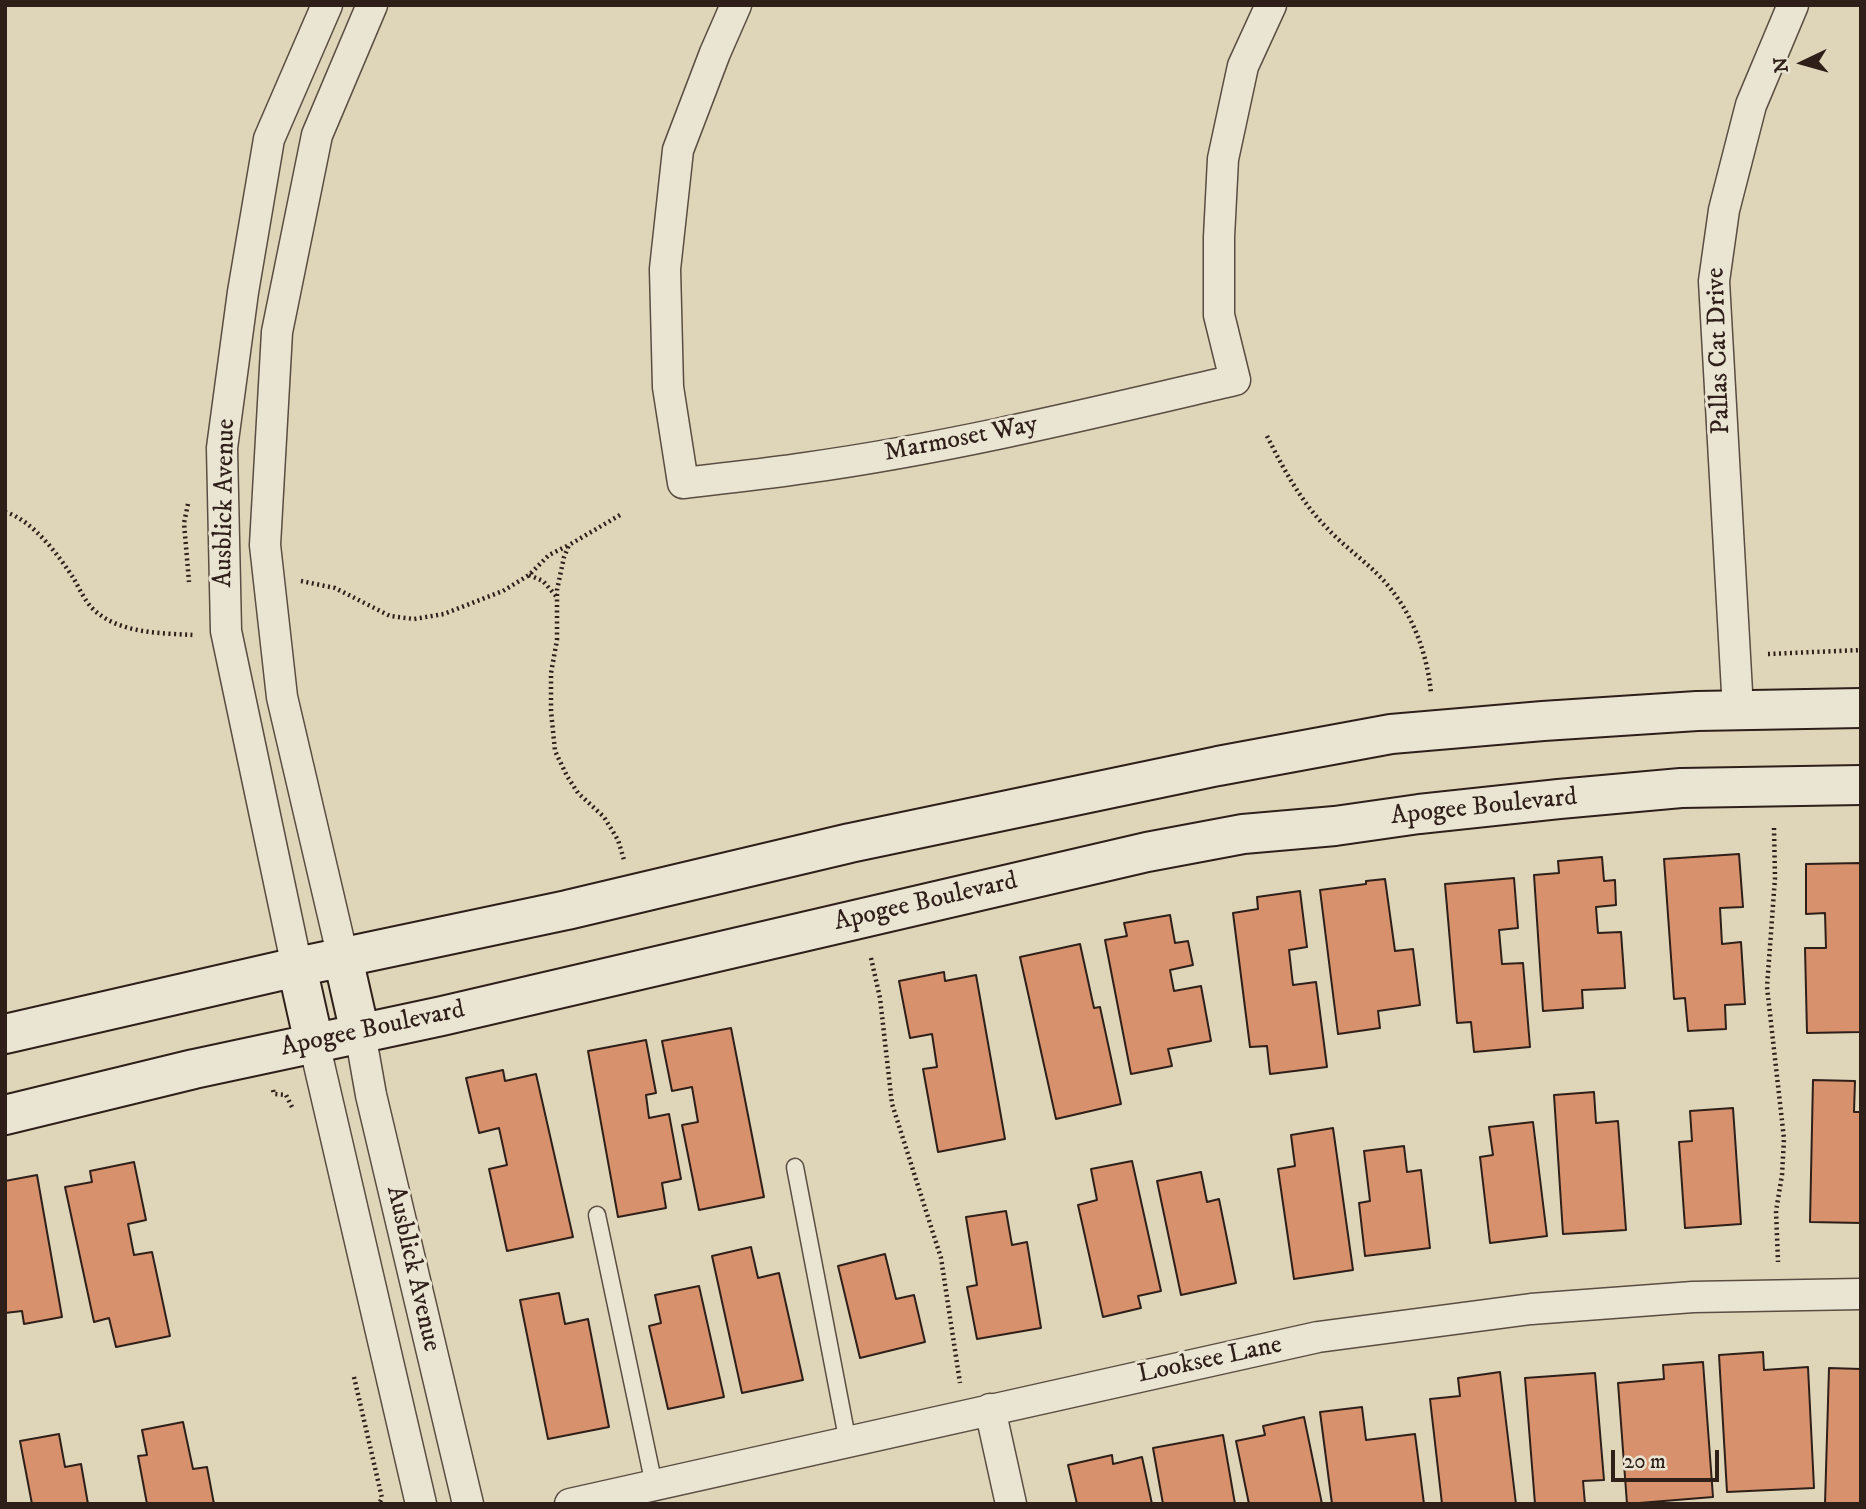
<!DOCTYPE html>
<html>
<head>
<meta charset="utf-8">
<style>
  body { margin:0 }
  #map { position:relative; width:1866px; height:1509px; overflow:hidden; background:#dfd6ba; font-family:"IM FELL DW Pica",serif }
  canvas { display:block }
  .frame { position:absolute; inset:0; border:7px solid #2e1f19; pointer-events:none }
  .north { position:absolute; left:1768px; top:28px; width:70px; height:70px; -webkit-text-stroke:5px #eae4d2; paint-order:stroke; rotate:265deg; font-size:19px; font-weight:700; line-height:28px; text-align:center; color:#2e1f19 }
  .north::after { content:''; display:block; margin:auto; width:24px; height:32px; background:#2e1f19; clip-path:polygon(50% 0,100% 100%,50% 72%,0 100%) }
  .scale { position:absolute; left:1611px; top:1450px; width:108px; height:32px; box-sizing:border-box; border:4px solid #2e1f19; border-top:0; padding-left:9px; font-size:21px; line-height:24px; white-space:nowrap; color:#2e1f19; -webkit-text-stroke:5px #eae4d2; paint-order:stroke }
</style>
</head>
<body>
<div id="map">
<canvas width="1866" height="1509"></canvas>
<div class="frame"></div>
<div class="north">N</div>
<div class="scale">20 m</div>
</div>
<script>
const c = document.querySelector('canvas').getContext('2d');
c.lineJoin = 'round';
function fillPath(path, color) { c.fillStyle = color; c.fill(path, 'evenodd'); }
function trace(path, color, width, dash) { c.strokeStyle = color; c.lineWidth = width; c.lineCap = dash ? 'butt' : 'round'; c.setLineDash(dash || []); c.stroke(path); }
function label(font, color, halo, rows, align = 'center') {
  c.font = font + ' "IM FELL DW Pica",serif'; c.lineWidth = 6; c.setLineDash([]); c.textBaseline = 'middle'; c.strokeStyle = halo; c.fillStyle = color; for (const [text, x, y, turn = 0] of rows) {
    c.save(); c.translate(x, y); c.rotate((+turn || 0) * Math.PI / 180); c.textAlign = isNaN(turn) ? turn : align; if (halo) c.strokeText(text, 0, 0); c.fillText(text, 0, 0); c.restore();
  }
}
const building = new Path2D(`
  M 1739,854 L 1743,907 L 1720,908 L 1722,944 L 1741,942 L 1745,1004 L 1725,1005 L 1726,1029 L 1688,1031 L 1685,998 L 1674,999 L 1664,859 Z
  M 1602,857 L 1604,881 L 1615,880 L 1616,905 L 1596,907 L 1598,933 L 1621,932 L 1625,988 L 1582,990 L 1583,1008 L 1543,1011 L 1534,875 L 1559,873 L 1558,861 Z
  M 1861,863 L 1861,1032 L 1807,1033 L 1805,948 L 1826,948 L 1825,913 L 1806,914 L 1806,864 Z
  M 1514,878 L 1518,928 L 1499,930 L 1502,964 L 1523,963 L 1530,1047 L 1474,1052 L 1471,1022 L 1457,1023 L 1445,884 Z
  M 1385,879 L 1395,951 L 1413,949 L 1420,1005 L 1378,1011 L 1380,1028 L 1338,1034 L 1320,890 L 1366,884 L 1366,881 Z
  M 1300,891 L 1307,947 L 1289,950 L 1293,985 L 1316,982 L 1327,1067 L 1270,1074 L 1267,1046 L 1250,1047 L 1233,913 L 1258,909 L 1257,897 Z
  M 1170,915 L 1175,943 L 1188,941 L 1193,965 L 1170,970 L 1174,991 L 1201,986 L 1211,1041 L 1168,1049 L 1172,1066 L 1131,1074 L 1105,940 L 1127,936 L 1124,923 Z
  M 1080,944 L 1094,1008 L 1100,1007 L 1121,1104 L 1056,1119 L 1020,957 Z
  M 944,972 L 945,981 L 976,975 L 1005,1139 L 938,1152 L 923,1069 L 937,1067 L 932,1034 L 910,1038 L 899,981 Z
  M 731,1028 L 764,1197 L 699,1210 L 682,1125 L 698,1122 L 692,1087 L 672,1091 L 662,1041 Z
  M 646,1040 L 656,1093 L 646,1095 L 649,1118 L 669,1114 L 681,1179 L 662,1183 L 666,1208 L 618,1217 L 588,1051 Z
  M 503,1070 L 505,1081 L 536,1074 L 573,1237 L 507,1251 L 489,1169 L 507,1165 L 499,1128 L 479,1133 L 466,1078 Z
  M 1813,1080 L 1855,1081 L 1854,1112 L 1861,1112 L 1861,1223 L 1810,1222 Z
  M 1594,1092 L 1596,1123 L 1618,1121 L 1626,1230 L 1563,1234 L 1554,1095 Z
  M 1733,1108 L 1741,1224 L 1685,1228 L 1679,1142 L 1692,1141 L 1690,1111 Z
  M 1533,1122 L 1547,1236 L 1490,1243 L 1480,1157 L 1493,1155 L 1489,1127 Z
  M 1333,1128 L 1353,1270 L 1294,1279 L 1278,1169 L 1295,1166 L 1291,1135 Z
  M 1404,1146 L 1407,1172 L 1421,1170 L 1430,1248 L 1365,1256 L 1359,1203 L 1370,1201 L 1364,1151 Z
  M 1132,1161 L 1161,1291 L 1138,1296 L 1141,1308 L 1103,1317 L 1078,1205 L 1097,1200 L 1091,1169 Z
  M 134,1162 L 146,1220 L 128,1224 L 134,1255 L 152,1252 L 170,1336 L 116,1347 L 109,1318 L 94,1322 L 65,1187 L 92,1182 L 90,1171 Z
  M 1201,1172 L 1207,1202 L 1219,1199 L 1236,1283 L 1181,1295 L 1157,1181 Z
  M 37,1175 L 62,1317 L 24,1324 L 22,1311 L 5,1313 L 5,1181 Z
  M 1006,1211 L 1012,1245 L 1027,1242 L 1041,1328 L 977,1339 L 967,1287 L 977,1285 L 966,1217 Z
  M 751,1247 L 758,1278 L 779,1273 L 803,1380 L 742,1393 L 712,1256 Z
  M 885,1254 L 896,1299 L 914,1295 L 925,1342 L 860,1358 L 838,1266 Z
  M 699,1286 L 724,1397 L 668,1409 L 649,1326 L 661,1323 L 655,1295 Z
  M 559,1293 L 565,1324 L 588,1319 L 609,1427 L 548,1439 L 520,1300 Z
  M 1763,1352 L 1764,1370 L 1808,1367 L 1814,1488 L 1727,1492 L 1719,1355 Z
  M 1703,1362 L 1713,1497 L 1627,1504 L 1618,1383 L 1664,1379 L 1663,1365 Z
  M 1829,1368 L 1861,1369 L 1861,1504 L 1825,1504 Z
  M 1500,1372 L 1516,1504 L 1442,1504 L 1430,1399 L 1460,1396 L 1458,1378 Z
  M 1595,1373 L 1604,1480 L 1583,1481 L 1585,1504 L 1535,1504 L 1525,1378 Z
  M 1362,1407 L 1366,1440 L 1415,1434 L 1424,1504 L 1332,1504 L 1320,1412 Z
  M 1304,1417 L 1322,1504 L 1249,1504 L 1236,1441 L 1265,1435 L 1263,1426 Z
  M 183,1422 L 193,1469 L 207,1467 L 214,1504 L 147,1504 L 138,1456 L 147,1455 L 142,1430 Z
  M 59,1434 L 65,1467 L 81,1464 L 88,1504 L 32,1504 L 20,1441 Z
  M 1223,1435 L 1235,1504 L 1163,1504 L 1153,1448 Z
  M 1112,1455 L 1113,1464 L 1142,1457 L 1152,1504 L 1077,1504 L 1068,1465 Z`);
const path = new Path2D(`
  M 1267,436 C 1283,468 1300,500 1325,526 C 1343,546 1366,561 1384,581 C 1412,612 1427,652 1431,693
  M 188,504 L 184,523 L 189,582
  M 5,512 C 33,520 59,556 74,579 C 79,588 84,599 91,607 C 117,634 160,633 193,635
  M 620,515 L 569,545 L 564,557 L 557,590 L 557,640 L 551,673 L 551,711 L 555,751 L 567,776 L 578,793 L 604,817 L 618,840 L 624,860
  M 529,575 L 543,581 L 556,596
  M 301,581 L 335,588 L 390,616 L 414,619 L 444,614 L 503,591 L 529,575 L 549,555 L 569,545
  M 1768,654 L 1861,650
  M 1774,828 L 1775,878 L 1767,987 L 1784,1139 L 1782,1175 L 1776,1211 L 1778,1262
  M 871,958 L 880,998 L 892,1104 L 941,1258 L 960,1383
  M 273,1090 L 274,1094 L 286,1095 L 293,1109
  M 354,1377 L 382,1498 L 379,1504`);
const lane = new Path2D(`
  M 795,1167 L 848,1443
  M 597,1215 L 654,1485`);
const street = new Path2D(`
  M 736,5 L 715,53 L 678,150 L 665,269 L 668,387 L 683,483 C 724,478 765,474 805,468 C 950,448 1093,413 1235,380 L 1219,315 L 1219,237 L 1223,159 L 1243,66 L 1271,5
  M 1738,710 L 1714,281 L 1724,210 L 1751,105 L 1793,5
  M 343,958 L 282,697 L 265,545 L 277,332 L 317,135 L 372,5
  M 297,967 L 226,631 L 222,448 L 243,292 L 269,139 L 327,5
  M 360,1033 L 371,1095 L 468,1504
  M 314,1043 L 421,1504
  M 990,1409 L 1011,1504
  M 570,1504 L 1318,1337 L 1531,1309 L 1693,1297 L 1861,1294`);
const secondary = new Path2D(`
  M 343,958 L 360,1033
  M 297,967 L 314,1043
  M 5,1034 L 297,967 L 567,910 L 850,843 L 1218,766 L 1391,734 L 1543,721 L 1697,711 L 1861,708
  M 5,1115 L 194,1069 L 442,1016 L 1147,852 L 1243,834 L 1335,826 L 1419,814 L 1559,799 L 1681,788 L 1861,785`);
const streetNames = [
  ["Pallas Cat Drive",1720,351,-92],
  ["Marmoset Way",961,440,-11],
  ["Ausblick Avenue",226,503,-89],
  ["Apogee Boulevard",1484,808,-6],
  ["Apogee Boulevard",926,903,-13],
  ["Apogee Boulevard",373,1030,-12],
  ["Ausblick Avenue",412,1269,77],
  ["Looksee Lane",1210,1361,-12]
];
fillPath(building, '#d7916c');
trace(building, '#2e1f19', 2);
trace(lane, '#5a4d41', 19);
trace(street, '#5a4d41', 33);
trace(secondary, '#2e1f19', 42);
trace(path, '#2e1f19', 4.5, [2, 3.5]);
trace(lane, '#eae4d2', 16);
trace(street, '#eae4d2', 30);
trace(secondary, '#eae4d2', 38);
label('26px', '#2e1f19', '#eae4d2', streetNames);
</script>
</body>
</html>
